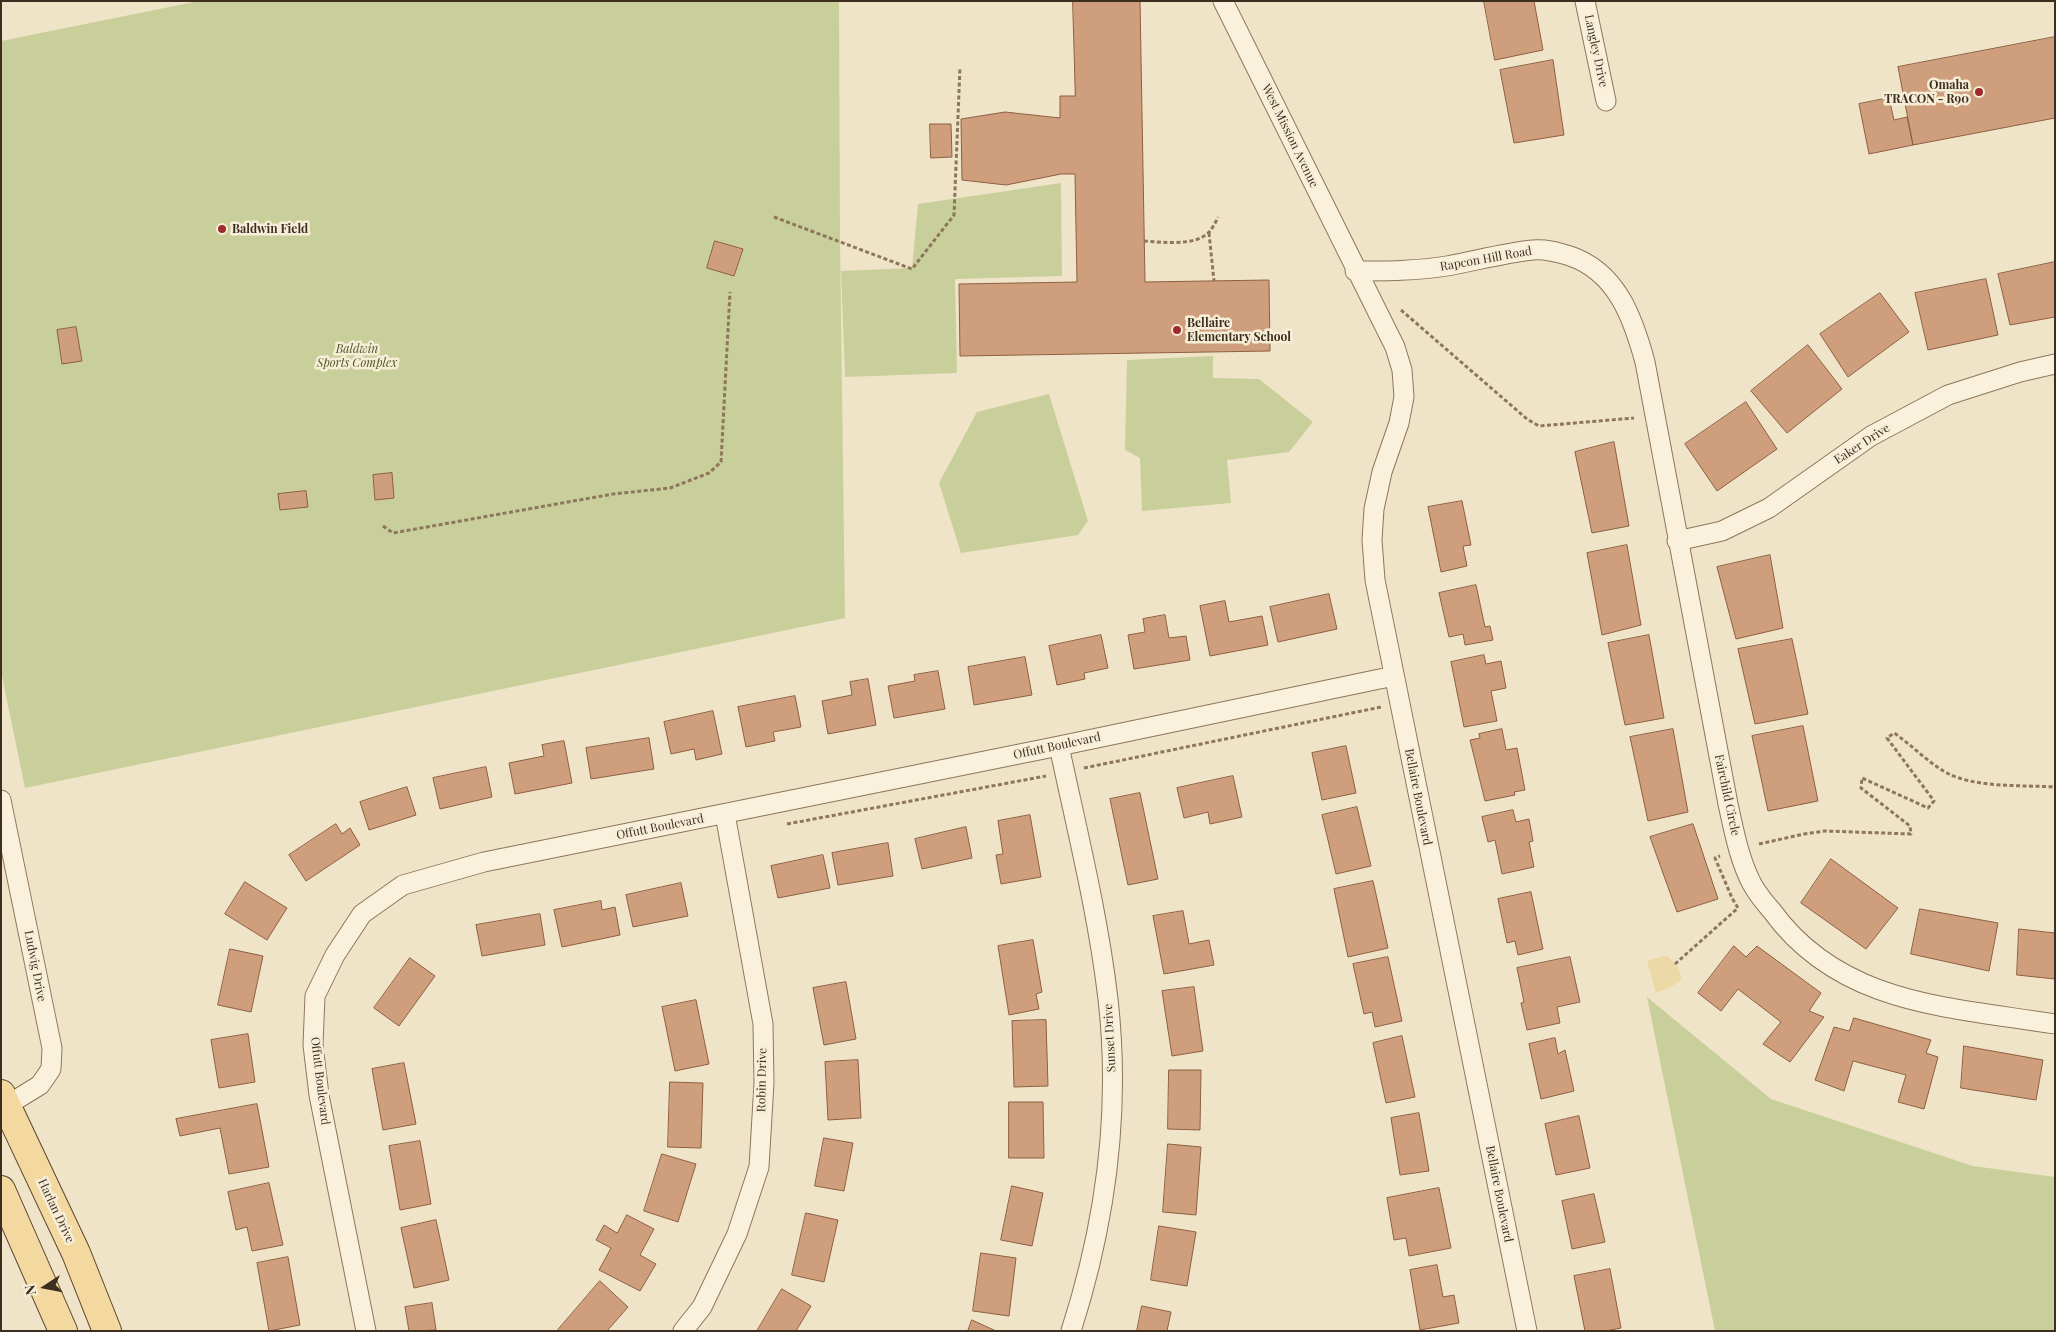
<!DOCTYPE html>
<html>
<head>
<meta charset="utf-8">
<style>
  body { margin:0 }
  #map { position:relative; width:2056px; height:1332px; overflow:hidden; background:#f0e4c8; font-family:"Playfair Display",serif }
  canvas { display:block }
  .frame { position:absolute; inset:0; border:2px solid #3d2e20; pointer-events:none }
  .north { position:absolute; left:20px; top:1262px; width:50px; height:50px; -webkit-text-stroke:4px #f7eed8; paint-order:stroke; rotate:259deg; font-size:14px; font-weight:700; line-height:20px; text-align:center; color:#3d2e20 }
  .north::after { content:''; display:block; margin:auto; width:18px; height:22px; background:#3d2e20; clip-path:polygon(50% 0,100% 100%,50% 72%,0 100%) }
</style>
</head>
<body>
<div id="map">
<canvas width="2056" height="1332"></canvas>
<div class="frame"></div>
<div class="north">N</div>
</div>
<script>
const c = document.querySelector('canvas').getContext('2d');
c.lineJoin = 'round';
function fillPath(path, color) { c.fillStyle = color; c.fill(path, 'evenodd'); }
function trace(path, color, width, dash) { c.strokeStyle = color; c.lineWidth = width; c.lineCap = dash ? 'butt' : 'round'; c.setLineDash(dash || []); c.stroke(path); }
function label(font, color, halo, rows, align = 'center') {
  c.font = font + ' "Playfair Display",serif'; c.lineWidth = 5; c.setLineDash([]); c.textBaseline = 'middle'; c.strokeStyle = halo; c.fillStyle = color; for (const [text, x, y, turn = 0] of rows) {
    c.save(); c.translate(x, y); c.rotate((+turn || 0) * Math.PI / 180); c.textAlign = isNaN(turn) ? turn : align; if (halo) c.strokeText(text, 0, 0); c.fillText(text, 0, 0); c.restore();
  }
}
const green = new Path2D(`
  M 199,1 L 839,1 L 840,239 L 845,618 L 25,788 L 1,671 L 1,41 Z
  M 1061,183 L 1062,276 L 955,279 L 957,373 L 845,377 L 841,271 L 912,268 L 918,204 Z
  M 1213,356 L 1213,378 L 1259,379 L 1313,422 L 1289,452 L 1227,460 L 1231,503 L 1142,511 L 1140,458 L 1125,450 L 1127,360 Z
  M 1049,394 L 1088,521 L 1078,535 L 961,553 L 939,483 L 977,412 Z
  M 1647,997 L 1771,1099 L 1973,1166 L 2055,1177 L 2055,1331 L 1715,1331 Z`);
const sand = new Path2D(`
  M 1663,956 L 1667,956 C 1674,962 1682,970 1681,980 L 1669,988 L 1656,993 L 1647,961 Z`);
const building = new Path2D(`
  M 1073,1 L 1140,1 L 1145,282 L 1269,280 L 1270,351 L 960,356 L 959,284 L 1077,282 L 1075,174 L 1061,174 L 1006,185 L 962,180 L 961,119 L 1005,112 L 1060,118 L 1060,96 L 1075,96 Z
  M 1484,1 L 1534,1 L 1543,50 L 1495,60 Z
  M 2055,37 L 2055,118 L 1913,145 L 1898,67 Z
  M 1553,60 L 1564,135 L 1514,143 L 1500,70 Z
  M 1889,98 L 1894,120 L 1907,117 L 1913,145 L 1869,154 L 1859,104 Z
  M 930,124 L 951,124 L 952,157 L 931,158 Z
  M 715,241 L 743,249 L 734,276 L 707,268 Z
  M 2055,262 L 2055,317 L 2010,325 L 1998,274 Z
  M 1986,279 L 1998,335 L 1928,350 L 1915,293 Z
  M 1880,293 L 1909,332 L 1848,377 L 1820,334 Z
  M 76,327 L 82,361 L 62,364 L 57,330 Z
  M 1808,345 L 1842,389 L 1787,433 L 1751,391 Z
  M 1746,402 L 1777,449 L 1717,491 L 1685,444 Z
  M 1614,442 L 1629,526 L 1592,533 L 1575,452 Z
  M 392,473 L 394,498 L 375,500 L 373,475 Z
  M 306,491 L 308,507 L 280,510 L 278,494 Z
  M 1462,501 L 1471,545 L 1463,546 L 1467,566 L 1441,572 L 1428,507 Z
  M 1627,545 L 1641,625 L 1602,635 L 1587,553 Z
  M 1770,555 L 1783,628 L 1736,639 L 1717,567 Z
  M 1476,585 L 1485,627 L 1490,626 L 1493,640 L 1465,645 L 1463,634 L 1449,637 L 1439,593 Z
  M 1329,594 L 1337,629 L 1278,642 L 1270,607 Z
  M 1225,601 L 1229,622 L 1262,616 L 1268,645 L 1210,656 L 1200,606 Z
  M 1165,615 L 1169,638 L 1186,636 L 1190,660 L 1134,669 L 1128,635 L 1145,632 L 1143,619 Z
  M 1101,635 L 1108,668 L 1084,673 L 1085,679 L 1057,685 L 1049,646 Z
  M 1649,635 L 1664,718 L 1625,725 L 1608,643 Z
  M 1792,639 L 1808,714 L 1755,724 L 1738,649 Z
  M 1484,655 L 1486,664 L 1501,661 L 1506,688 L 1491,691 L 1497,721 L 1464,727 L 1451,662 Z
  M 1025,657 L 1032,695 L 974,705 L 968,667 Z
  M 938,671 L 945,709 L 894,718 L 888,686 L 915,681 L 914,675 Z
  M 868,679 L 876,725 L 828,734 L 822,701 L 852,695 L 850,682 Z
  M 795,696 L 801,727 L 773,732 L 775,741 L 746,747 L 738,707 Z
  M 713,711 L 722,754 L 696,760 L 694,749 L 671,754 L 664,722 Z
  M 1803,726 L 1818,801 L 1768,811 L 1752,736 Z
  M 1502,729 L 1506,750 L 1517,748 L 1525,790 L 1514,792 L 1515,795 L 1485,801 L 1470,740 L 1480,738 L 1479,734 Z
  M 1673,729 L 1688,812 L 1648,821 L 1630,737 Z
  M 649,738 L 654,769 L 591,779 L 586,748 Z
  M 564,741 L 572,783 L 515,794 L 509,763 L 544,756 L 542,745 Z
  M 1346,746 L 1356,793 L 1322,800 L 1312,753 Z
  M 486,767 L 492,797 L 440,809 L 433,778 Z
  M 1233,776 L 1242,817 L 1210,824 L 1208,812 L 1184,818 L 1177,788 Z
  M 407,787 L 416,815 L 369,830 L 360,802 Z
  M 1140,793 L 1158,879 L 1128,885 L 1110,799 Z
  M 1357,807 L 1371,866 L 1336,874 L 1322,815 Z
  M 1513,810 L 1516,822 L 1529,819 L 1533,841 L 1529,842 L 1534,867 L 1502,874 L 1495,840 L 1488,842 L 1482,817 Z
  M 1030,815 L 1041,877 L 1001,884 L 996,855 L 1003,854 L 998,821 Z
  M 336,824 L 342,834 L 350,828 L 360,845 L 306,881 L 289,855 Z
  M 1693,824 L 1718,899 L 1677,912 L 1650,837 Z
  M 966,827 L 972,858 L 922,869 L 915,839 Z
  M 888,843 L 893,876 L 838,885 L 832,853 Z
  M 823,855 L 830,888 L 778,898 L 771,866 Z
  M 1831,859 L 1898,908 L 1866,949 L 1801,903 Z
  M 1373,881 L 1388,948 L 1348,957 L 1334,889 Z
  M 245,882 L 287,908 L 267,940 L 225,914 Z
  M 681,883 L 688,916 L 633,927 L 626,895 Z
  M 1531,892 L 1543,949 L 1518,955 L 1515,941 L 1507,943 L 1498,899 Z
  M 601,901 L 602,910 L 615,907 L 620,935 L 562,947 L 554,910 Z
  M 1920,909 L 1998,923 L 1989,971 L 1911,954 Z
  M 1183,911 L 1189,944 L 1209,940 L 1214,965 L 1164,974 L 1153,916 Z
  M 540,914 L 545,945 L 482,956 L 476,925 Z
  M 2019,929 L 2055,933 L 2055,979 L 2017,975 Z
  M 1033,940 L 1042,992 L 1036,994 L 1039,1009 L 1009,1015 L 998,946 Z
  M 1734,946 L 1746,957 L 1757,946 L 1821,993 L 1809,1011 L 1824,1017 L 1790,1062 L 1763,1044 L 1781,1022 L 1738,989 L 1721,1011 L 1698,993 Z
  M 230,949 L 263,956 L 251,1012 L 218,1005 Z
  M 1388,957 L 1402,1021 L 1375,1027 L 1372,1012 L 1364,1014 L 1353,964 Z
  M 1570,957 L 1580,1002 L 1557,1007 L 1560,1023 L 1527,1030 L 1521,1003 L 1524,1002 L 1517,968 Z
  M 410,958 L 435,976 L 399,1026 L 374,1008 Z
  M 846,982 L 856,1039 L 824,1045 L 813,988 Z
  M 1194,987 L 1203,1051 L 1172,1056 L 1162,991 Z
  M 696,1000 L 709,1064 L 675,1071 L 662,1007 Z
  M 1854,1018 L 1931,1040 L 1926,1053 L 1938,1057 L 1924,1109 L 1898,1102 L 1906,1075 L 1853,1061 L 1844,1091 L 1815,1080 L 1834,1027 L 1849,1031 Z
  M 1046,1020 L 1048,1086 L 1014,1087 L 1012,1021 Z
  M 248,1034 L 255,1082 L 219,1088 L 211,1040 Z
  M 1402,1036 L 1415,1097 L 1386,1103 L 1373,1043 Z
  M 1555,1038 L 1558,1054 L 1565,1050 L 1574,1091 L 1541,1099 L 1529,1044 Z
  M 1964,1046 L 2043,1060 L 2036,1100 L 1961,1088 Z
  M 858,1060 L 861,1118 L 828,1120 L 825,1062 Z
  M 404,1063 L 416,1124 L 383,1130 L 372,1069 Z
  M 1169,1070 L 1201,1070 L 1200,1130 L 1168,1129 Z
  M 670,1082 L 703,1083 L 701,1148 L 668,1147 Z
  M 1009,1102 L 1043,1102 L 1044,1158 L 1009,1158 Z
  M 257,1104 L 269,1167 L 229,1174 L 220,1128 L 180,1136 L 176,1119 Z
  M 1419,1113 L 1429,1171 L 1400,1175 L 1391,1118 Z
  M 1579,1116 L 1590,1168 L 1556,1175 L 1545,1124 Z
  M 824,1138 L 853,1143 L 844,1191 L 815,1186 Z
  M 420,1141 L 431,1204 L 400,1210 L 389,1146 Z
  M 1168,1144 L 1201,1147 L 1196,1215 L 1163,1212 Z
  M 662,1154 L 696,1164 L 678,1222 L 644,1211 Z
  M 269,1183 L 283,1245 L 252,1251 L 247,1227 L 236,1230 L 228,1192 Z
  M 1012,1186 L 1043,1193 L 1032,1246 L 1001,1240 Z
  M 1439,1188 L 1451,1248 L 1409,1256 L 1406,1238 L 1394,1240 L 1387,1198 Z
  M 1594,1194 L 1605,1242 L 1572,1249 L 1562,1201 Z
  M 806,1213 L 838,1220 L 824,1282 L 792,1275 Z
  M 627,1215 L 654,1229 L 640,1255 L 656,1264 L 640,1291 L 599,1270 L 611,1248 L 596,1240 L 604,1225 L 617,1233 Z
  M 436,1220 L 449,1280 L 414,1288 L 401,1228 Z
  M 1159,1226 L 1196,1232 L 1187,1286 L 1151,1280 Z
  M 981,1253 L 1016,1258 L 1009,1316 L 973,1311 Z
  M 288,1257 L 300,1325 L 269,1331 L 257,1263 Z
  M 1437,1265 L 1443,1297 L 1454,1295 L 1459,1323 L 1420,1330 L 1410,1270 Z
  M 1610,1269 L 1621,1328 L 1606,1331 L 1585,1331 L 1574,1276 Z
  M 600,1281 L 628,1307 L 607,1331 L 557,1331 Z
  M 782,1289 L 811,1306 L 796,1331 L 757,1331 Z
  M 432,1303 L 436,1330 L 409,1331 L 405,1307 Z
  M 1142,1306 L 1171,1312 L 1167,1331 L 1137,1331 Z
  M 972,1320 L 996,1331 L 968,1331 Z`);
const path = new Path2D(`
  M 774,217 L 912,269 L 954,215 L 960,67
  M 1209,233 L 1214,281
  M 1144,241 C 1162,242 1197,247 1210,231 C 1213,227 1216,222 1218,217
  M 1401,310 L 1527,419 L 1539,426 L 1634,418
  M 383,526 L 393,533 L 613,494 L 670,488 L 709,473 L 721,462 L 730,292
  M 1084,768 L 1381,707
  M 787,824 L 1046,776
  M 1759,844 L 1804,834 L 1825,831 L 1911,834 L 1910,826 L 1861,788 L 1862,778 L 1928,808 L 1934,801 L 1887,738 L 1894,733 C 1912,745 1927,762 1947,773 C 1975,788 2023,785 2055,787
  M 1675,964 L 1738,908 L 1732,898 L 1715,858 L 1720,856`);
const street = new Path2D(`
  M 1223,1 L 1395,347 L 1402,370 L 1404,397 L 1399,423 L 1382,472 L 1374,509 L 1372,540 L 1375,580 L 1527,1331
  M 1585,1 L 1606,101
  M 1355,271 C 1386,271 1416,271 1447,266 C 1475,261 1504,253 1533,250 C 1546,249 1557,252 1570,256 C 1617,272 1633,318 1645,362 L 1728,804 C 1734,831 1739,859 1752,884 C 1757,893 1765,903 1772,911 C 1840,1005 1950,1007 2055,1024
  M 1677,541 L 1722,531 L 1769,508 L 1871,436 L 1948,395 L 2020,372 L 2055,364
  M 1059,746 C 1077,830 1098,914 1108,999 C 1121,1113 1106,1222 1071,1331
  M 1,800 L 52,1048 L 51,1069 L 40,1085 L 1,1109
  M 366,1331 L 319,1095 L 313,1045 L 315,996 L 335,955 L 362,914 L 403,885 L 484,862 L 1059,746 L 1394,676
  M 683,1331 L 702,1307 L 737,1234 L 759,1167 L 764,1083 L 763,1024 L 725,814`);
const primary = new Path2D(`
  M 1,1094 L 76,1253 L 107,1331
  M 1,1190 L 63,1331`);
const markers = [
  [1979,92,5,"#9e2a2b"],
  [222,229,5,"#9e2a2b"],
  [1177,330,5,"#9e2a2b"]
];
const streetNames = [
  ["Langley Drive",1596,51,78],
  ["West Mission Avenue",1290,136,64],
  ["Rapcon Hill Road",1486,259,-10],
  ["Eaker Drive",1862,444,-33],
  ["Offutt Boulevard",1057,746,-12],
  ["Fairchild Circle",1727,795,78],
  ["Bellaire Boulevard",1418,797,79],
  ["Offutt Boulevard",660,827,-11],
  ["Ludwig Drive",35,966,79],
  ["Sunset Drive",1110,1038,-93],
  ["Robin Drive",762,1080,-89],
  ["Offutt Boulevard",320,1081,83],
  ["Bellaire Boulevard",1499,1194,79],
  ["Harlan Drive",56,1211,65]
];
const poiNames = [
  ["Omaha",1969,85,"right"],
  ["TRACON - R90",1969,99,"right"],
  ["Baldwin Field",232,229],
  ["Bellaire",1187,323],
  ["Elementary School",1187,337]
];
const parkNames = [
  ["Baldwin",357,349],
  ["Sports Complex",357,363]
];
fillPath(green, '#c9cf9b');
fillPath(sand, '#ecd9a5');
fillPath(building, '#cf9f7d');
trace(building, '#8d5f41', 1);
trace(street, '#8d765c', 21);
trace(primary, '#5b4430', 30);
trace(path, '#8d765c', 3, [4, 2.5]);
trace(street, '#faf1dc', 19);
trace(primary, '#f3d9a0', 28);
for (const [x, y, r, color] of markers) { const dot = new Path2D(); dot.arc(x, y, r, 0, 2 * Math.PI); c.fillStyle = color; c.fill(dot); trace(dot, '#f7eed8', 2); }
label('12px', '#3d2e20', '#f7eed8', streetNames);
label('bold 12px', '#3d2e20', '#f7eed8', poiNames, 'left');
label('italic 12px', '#4d5a26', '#f7eed8', parkNames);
</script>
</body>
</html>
